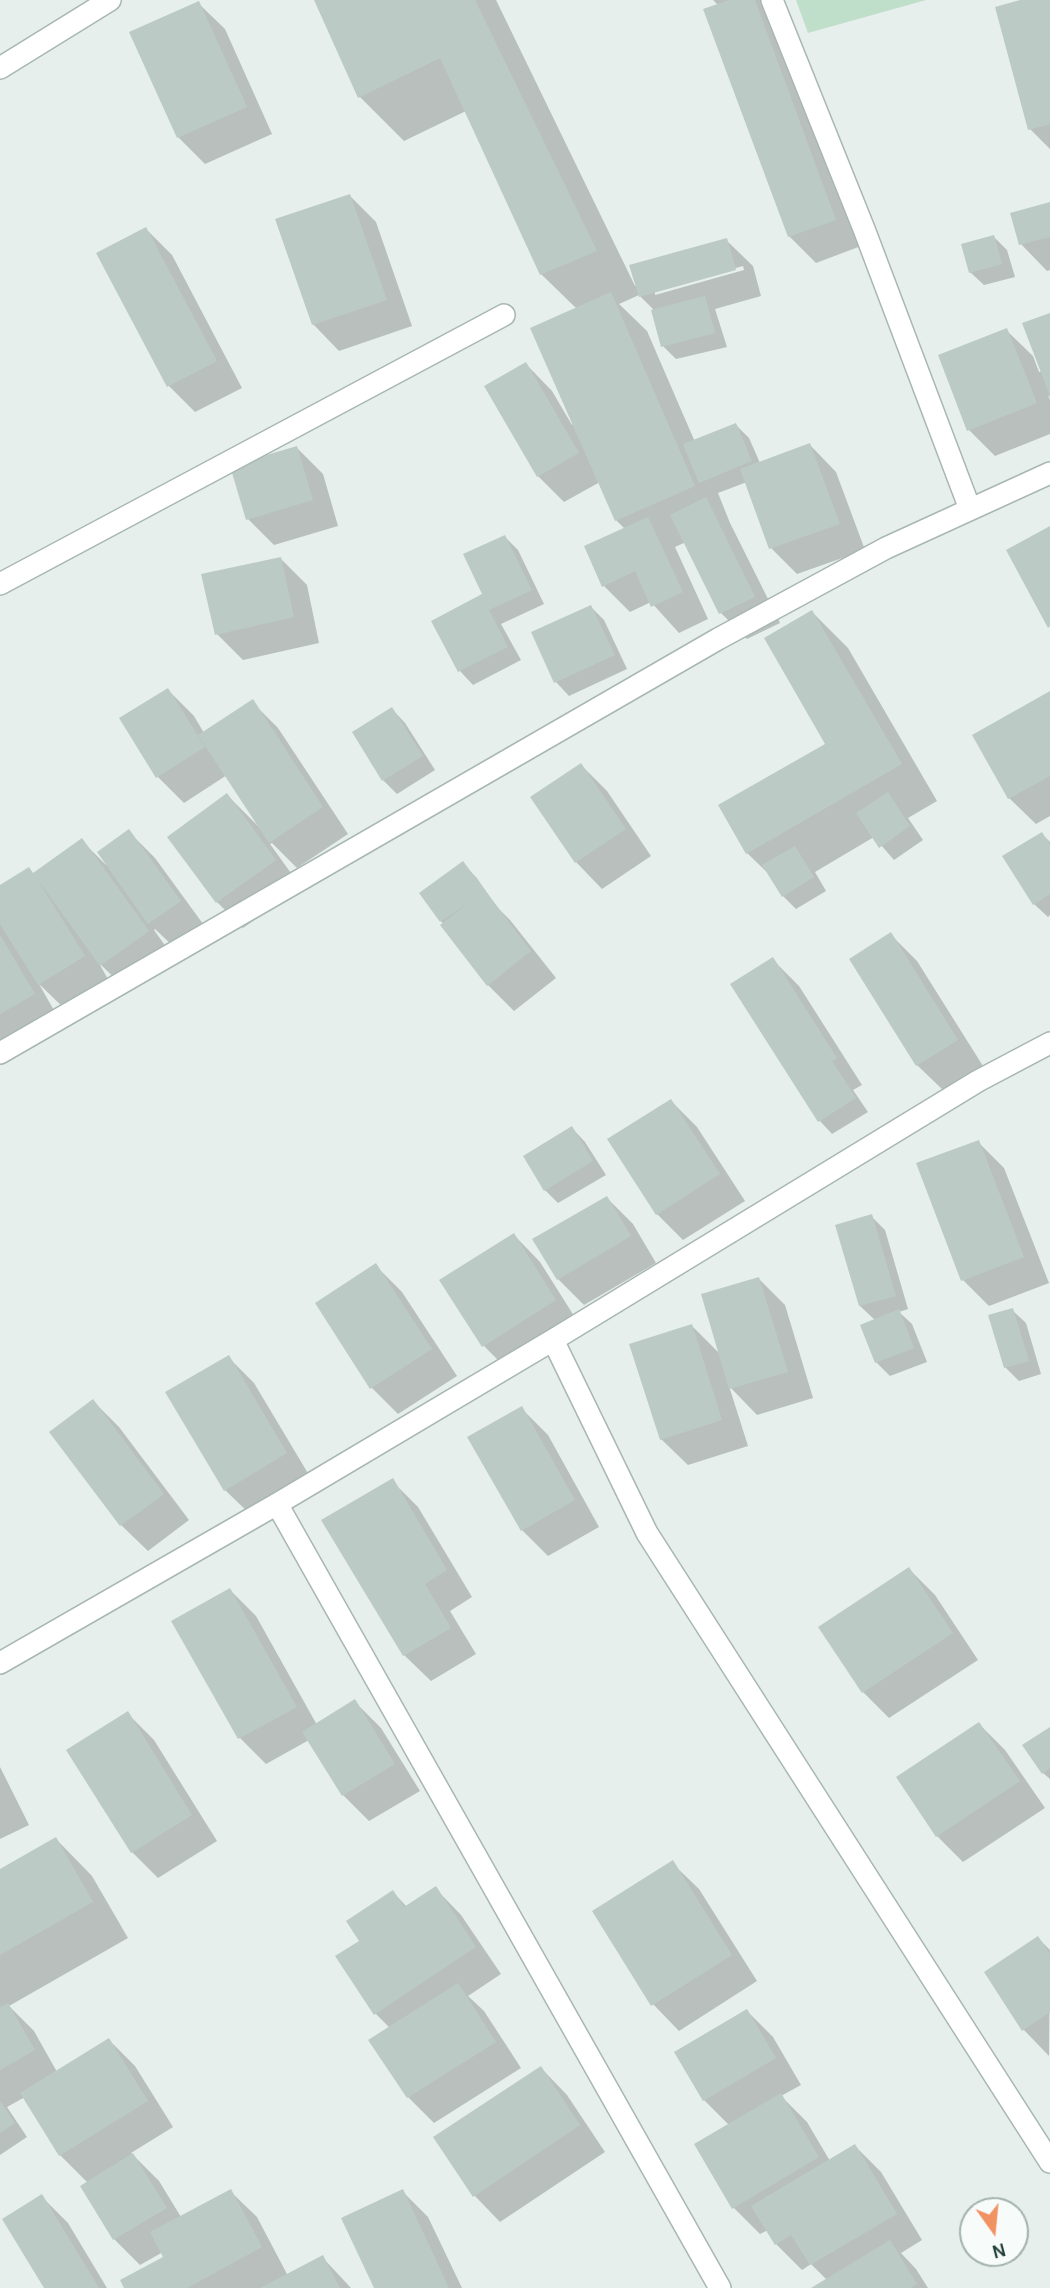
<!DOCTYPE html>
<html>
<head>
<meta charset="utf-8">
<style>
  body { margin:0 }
  #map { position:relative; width:1050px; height:2288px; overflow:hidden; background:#e6efec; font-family:Karla,sans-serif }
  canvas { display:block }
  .north { position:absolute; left:959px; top:2197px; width:70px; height:70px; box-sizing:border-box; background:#f7fbf9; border:2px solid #a3b1ad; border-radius:50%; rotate:165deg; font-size:19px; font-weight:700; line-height:28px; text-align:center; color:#25413c }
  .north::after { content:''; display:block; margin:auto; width:24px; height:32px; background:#f19262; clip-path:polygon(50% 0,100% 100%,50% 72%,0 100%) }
</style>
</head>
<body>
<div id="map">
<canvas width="1050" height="2288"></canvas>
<div class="north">N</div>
</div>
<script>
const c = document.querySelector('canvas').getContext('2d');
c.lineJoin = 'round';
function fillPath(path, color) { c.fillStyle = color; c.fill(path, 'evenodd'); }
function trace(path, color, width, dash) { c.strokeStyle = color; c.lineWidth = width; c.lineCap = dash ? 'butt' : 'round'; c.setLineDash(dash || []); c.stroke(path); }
const green = new Path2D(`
  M 796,0 L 926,0 L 808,33 Z`);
const shadow = new Path2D(`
  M 316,0 L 496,0 L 635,286 L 726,240 L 753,266 L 761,296 L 715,309 L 727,347 L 676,359 L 663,346 L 653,309 L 639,295 L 619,304 L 647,331 L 695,442 L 736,425 L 749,438 L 760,463 L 810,445 L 836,472 L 865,550 L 797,574 L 771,548 L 747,482 L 718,493 L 730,523 L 780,623 L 747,639 L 721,613 L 686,542 L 675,547 L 708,619 L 679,633 L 651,602 L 630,612 L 604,586 L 625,529 L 616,520 L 600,482 L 564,502 L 538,476 L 526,364 L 552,391 L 572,425 L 574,423 L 577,309 L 541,274 L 466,111 L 404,141 L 360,97 ZM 743,266 L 744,270 L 655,295 L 655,291 Z
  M 713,0 L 779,0 L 861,246 L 816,263 L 789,236 L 719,6 Z
  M 1027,0 L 1050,0 L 1050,149 L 1030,129 Z
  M 198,3 L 225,29 L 272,134 L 205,164 L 178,137 Z
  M 350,196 L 376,222 L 412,326 L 339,351 L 313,324 Z
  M 1050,204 L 1050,270 L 1047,271 L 1021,244 Z
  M 146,229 L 172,255 L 242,388 L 195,412 L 169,386 Z
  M 994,237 L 1007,250 L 1015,277 L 984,285 L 970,272 Z
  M 1050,315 L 1050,397 L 1048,395 L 1050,400 L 1050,434 L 995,456 L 969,430 L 1006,330 L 1033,356 L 1039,372 L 1042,371 Z
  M 297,448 L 323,474 L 338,526 L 274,545 L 248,519 Z
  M 505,537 L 518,550 L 544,604 L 501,624 L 521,660 L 473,685 L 460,671 L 434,622 L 484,595 Z
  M 281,559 L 307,585 L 319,643 L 243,660 L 217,634 Z
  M 591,607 L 604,620 L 627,669 L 569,696 L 556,682 L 533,633 Z
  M 812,612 L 848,648 L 937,801 L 908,818 L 923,840 L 894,860 L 874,837 L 815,872 L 826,891 L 796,909 L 783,896 L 773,878 L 747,853 L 720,806 L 828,744 Z
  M 168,690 L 194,716 L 204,733 L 252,702 L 278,728 L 348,834 L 297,868 L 272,843 L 270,844 L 301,887 L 243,928 L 217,902 L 227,795 L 259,827 L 227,775 L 184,803 L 158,777 Z
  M 1050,693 L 1050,816 L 1036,824 L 1009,798 Z
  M 392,709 L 405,723 L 435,770 L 397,794 L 383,780 L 354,733 Z
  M 581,765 L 607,791 L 651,856 L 602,889 L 576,862 L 533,798 Z
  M 129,832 L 155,858 L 206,928 L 176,949 L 155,929 L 154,930 L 174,958 L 128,991 L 99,963 L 110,983 L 66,1010 L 39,984 L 60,1021 L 0,1055 L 0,887 L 34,874 L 82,841 L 106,865 Z
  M 1042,834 L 1050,842 L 1050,915 L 1048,917 L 1034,904 Z
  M 463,864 L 476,877 L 497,907 L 510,920 L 556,978 L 514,1011 L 488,985 L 441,921 Z
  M 891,935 L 917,961 L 983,1066 L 944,1091 L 917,1065 Z
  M 773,960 L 799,986 L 862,1085 L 853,1090 L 868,1112 L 832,1134 L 819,1120 Z
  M 671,1101 L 697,1127 L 745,1201 L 683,1240 L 657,1214 Z
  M 572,1128 L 585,1142 L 606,1175 L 558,1203 L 545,1190 Z
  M 978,1142 L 1004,1168 L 1049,1283 L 989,1306 L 963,1280 Z
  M 607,1198 L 633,1224 L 656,1263 L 584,1305 L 558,1279 Z
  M 871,1216 L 885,1230 L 908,1309 L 899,1312 L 912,1324 L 927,1362 L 890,1376 L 876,1362 L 875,1320 L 860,1306 Z
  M 514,1235 L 540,1262 L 581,1327 L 510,1372 L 484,1346 Z
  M 376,1266 L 402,1292 L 457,1376 L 398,1414 L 372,1388 L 317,1304 Z
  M 759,1279 L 785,1305 L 813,1398 L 757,1415 L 729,1386 L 748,1446 L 688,1465 L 661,1439 L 692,1326 L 721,1355 Z
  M 1012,1310 L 1026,1323 L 1041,1374 L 1019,1381 L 1005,1367 Z
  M 228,1357 L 254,1383 L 312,1480 L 252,1516 L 225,1490 Z
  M 93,1401 L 119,1427 L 189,1520 L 148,1551 L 121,1525 Z
  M 521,1408 L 548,1435 L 599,1527 L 548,1556 L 522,1530 Z
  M 392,1481 L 418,1507 L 472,1597 L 450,1611 L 476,1654 L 431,1681 L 404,1655 Z
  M 909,1569 L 935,1595 L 978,1660 L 889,1718 L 863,1692 Z
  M 230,1590 L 256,1616 L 317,1725 L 355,1702 L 381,1728 L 420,1791 L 369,1821 L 343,1795 L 309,1740 L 266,1764 L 240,1738 L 174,1621 Z
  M 128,1714 L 154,1740 L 217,1841 L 158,1878 L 132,1852 Z
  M 979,1724 L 1005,1750 L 1045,1808 L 963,1862 L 937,1836 Z
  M 1050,1729 L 1050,1779 L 1043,1773 Z
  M 0,1767 L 29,1825 L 0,1839 Z
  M 56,1839 L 92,1876 L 128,1938 L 9,2006 L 34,2031 L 57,2072 L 109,2040 L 135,2066 L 173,2127 L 131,2153 L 159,2181 L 181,2217 L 230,2191 L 257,2217 L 288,2276 L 323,2258 L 351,2288 L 126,2288 L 166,2258 L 163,2252 L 140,2265 L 114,2239 L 88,2183 L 60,2155 L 25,2097 L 7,2107 L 27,2137 L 0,2155 L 0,1871 Z
  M 672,1863 L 699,1889 L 757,1981 L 679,2031 L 653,2004 Z
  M 435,1888 L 461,1915 L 501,1974 L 468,1996 L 484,2011 L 521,2068 L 434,2123 L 408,2097 L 390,2028 L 376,2014 L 361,1941 L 393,1892 L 407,1907 Z
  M 1038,1938 L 1050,1950 L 1049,2056 L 1023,2029 Z
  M 747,2011 L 773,2037 L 801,2085 L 781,2096 L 807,2122 L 830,2161 L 855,2146 L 881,2172 L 922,2240 L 901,2253 L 916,2269 L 928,2288 L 814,2288 L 827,2280 L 811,2264 L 802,2270 L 776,2244 L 768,2230 L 760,2234 L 734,2208 L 729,2125 L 704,2100 Z
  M 541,2068 L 567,2095 L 605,2152 L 500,2222 L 474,2195 Z
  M 402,2191 L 428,2217 L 462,2288 L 376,2288 Z
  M 41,2196 L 68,2223 L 107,2288 L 46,2288 Z`);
const building = new Path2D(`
  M 314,0 L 475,0 L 597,251 L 540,275 L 440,58 L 358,98 Z
  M 729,0 L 755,0 L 836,220 L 788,237 L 703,9 Z
  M 1020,0 L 1050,0 L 1050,124 L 1028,130 L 995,7 Z
  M 199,1 L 247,107 L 177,138 L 129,32 Z
  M 350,194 L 387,300 L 312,325 L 275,219 Z
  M 1050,202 L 1050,237 L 1019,245 L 1010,213 Z
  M 146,227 L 217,361 L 167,387 L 96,253 Z
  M 994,235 L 1002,264 L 969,273 L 961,244 Z
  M 727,238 L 736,270 L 639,297 L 629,265 Z
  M 611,292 L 695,486 L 615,521 L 530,328 Z
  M 705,296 L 715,333 L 661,347 L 651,310 Z
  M 1050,313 L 1050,396 L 1022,323 Z
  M 1007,328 L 1037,403 L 967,431 L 938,355 Z
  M 526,362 L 579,453 L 537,477 L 484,386 Z
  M 736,423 L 752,461 L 699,483 L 683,444 Z
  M 810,443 L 840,524 L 769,549 L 740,469 Z
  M 297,446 L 313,500 L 246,520 L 230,466 Z
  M 706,497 L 755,597 L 719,614 L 670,515 Z
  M 648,517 L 683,592 L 651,607 L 635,571 L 602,587 L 584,546 Z
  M 1050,526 L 1050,626 L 1048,628 L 1006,550 Z
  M 505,535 L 532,590 L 489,610 L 508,647 L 458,672 L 431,621 L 482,594 L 463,554 Z
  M 281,557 L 294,617 L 215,635 L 201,574 Z
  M 591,605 L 615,655 L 554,683 L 531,632 Z
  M 812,610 L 902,764 L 746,854 L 718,805 L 825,744 L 764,638 Z
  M 168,688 L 205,747 L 156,778 L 119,718 Z
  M 1050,691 L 1050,776 L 1008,799 L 972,735 Z
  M 253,699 L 323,807 L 269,843 L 198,735 Z
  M 392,707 L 423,756 L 382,781 L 352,732 Z
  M 581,763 L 626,829 L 575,863 L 530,797 Z
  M 888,792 L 910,826 L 879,848 L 856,813 Z
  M 227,793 L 276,860 L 216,903 L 167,837 Z
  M 129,829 L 181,901 L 148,924 L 97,852 Z
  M 1042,832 L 1050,845 L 1050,894 L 1033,905 L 1002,856 Z
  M 82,838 L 149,931 L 100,966 L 36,877 L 85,956 L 38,985 L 0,924 L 0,885 L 29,867 L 33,873 Z
  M 795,846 L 814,877 L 782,897 L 762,865 Z
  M 463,861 L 531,951 L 487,986 L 440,925 L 470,902 L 440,922 L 419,893 Z
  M 891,932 L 958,1040 L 916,1066 L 849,959 Z
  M 0,935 L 35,994 L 0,1014 Z
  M 773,957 L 837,1058 L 832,1061 L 856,1098 L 818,1122 L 730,984 Z
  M 671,1099 L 720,1174 L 656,1215 L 607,1139 Z
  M 572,1126 L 593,1161 L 544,1191 L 523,1156 Z
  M 979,1140 L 1024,1257 L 961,1281 L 916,1163 Z
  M 607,1196 L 631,1236 L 557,1280 L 532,1239 Z
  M 872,1214 L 896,1296 L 859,1306 L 835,1225 Z
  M 514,1233 L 556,1300 L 482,1347 L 439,1280 Z
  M 376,1263 L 432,1349 L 370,1389 L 315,1303 Z
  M 759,1277 L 788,1372 L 729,1389 L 701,1294 Z
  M 1013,1308 L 1029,1361 L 1004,1368 L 988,1315 Z
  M 899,1309 L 914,1348 L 875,1363 L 860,1325 Z
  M 692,1324 L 722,1420 L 660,1440 L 629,1344 Z
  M 229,1355 L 287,1453 L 224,1491 L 165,1392 Z
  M 93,1399 L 164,1494 L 120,1526 L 49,1432 Z
  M 522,1406 L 575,1500 L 521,1531 L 467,1437 Z
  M 393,1478 L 447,1570 L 425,1584 L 451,1628 L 403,1656 L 321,1520 Z
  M 909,1567 L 953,1633 L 862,1693 L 818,1627 Z
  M 230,1588 L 297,1707 L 238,1739 L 171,1621 Z
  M 355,1699 L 395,1764 L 342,1796 L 302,1732 Z
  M 128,1711 L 192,1815 L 131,1853 L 66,1750 Z
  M 979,1722 L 1020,1781 L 936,1837 L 896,1777 Z
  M 1050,1727 L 1050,1768 L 1042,1774 L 1022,1745 Z
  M 56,1837 L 93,1902 L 0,1955 L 0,1869 Z
  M 673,1860 L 732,1955 L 651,2006 L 592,1911 Z
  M 436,1886 L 476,1947 L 374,2015 L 335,1956 L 359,1941 L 346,1921 L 393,1890 L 404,1907 Z
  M 1038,1936 L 1050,1954 L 1050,2012 L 1022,2031 L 984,1972 Z
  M 458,1983 L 496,2042 L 407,2098 L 368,2040 Z
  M 8,2003 L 35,2050 L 0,2070 L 0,2007 Z
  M 747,2009 L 776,2058 L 703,2101 L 674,2052 Z
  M 109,2038 L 148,2101 L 59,2156 L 20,2093 Z
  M 541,2066 L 580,2125 L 473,2197 L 433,2137 Z
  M 781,2093 L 819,2157 L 732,2209 L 694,2144 Z
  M 0,2101 L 15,2123 L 0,2133 Z
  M 855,2144 L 897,2214 L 810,2265 L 791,2235 L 775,2245 L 751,2206 Z
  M 133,2153 L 167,2208 L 113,2240 L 80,2186 Z
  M 231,2189 L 262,2247 L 187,2288 L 124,2288 L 120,2280 L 163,2257 L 150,2232 Z
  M 403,2189 L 449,2288 L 374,2288 L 341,2218 Z
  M 42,2194 L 99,2288 L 44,2288 L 2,2219 Z
  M 890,2240 L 917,2284 L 910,2288 L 811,2288 Z
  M 323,2255 L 340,2288 L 260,2288 Z`);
const street = new Path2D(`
  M 772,0 L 864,229 L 970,509
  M 0,68 L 110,0
  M 0,584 L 504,315
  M 0,1053 L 718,639 L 886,548 L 1050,473
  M 553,1340 L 647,1533 L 1050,2162
  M 277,1504 L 720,2288
  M 0,1663 L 277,1504 L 553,1340 L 978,1081 L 1050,1043`);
fillPath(green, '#c0dfcb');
fillPath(shadow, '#0003');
fillPath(building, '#bbcac5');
trace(street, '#a8b7b4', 24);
trace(street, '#fff', 21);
</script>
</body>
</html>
